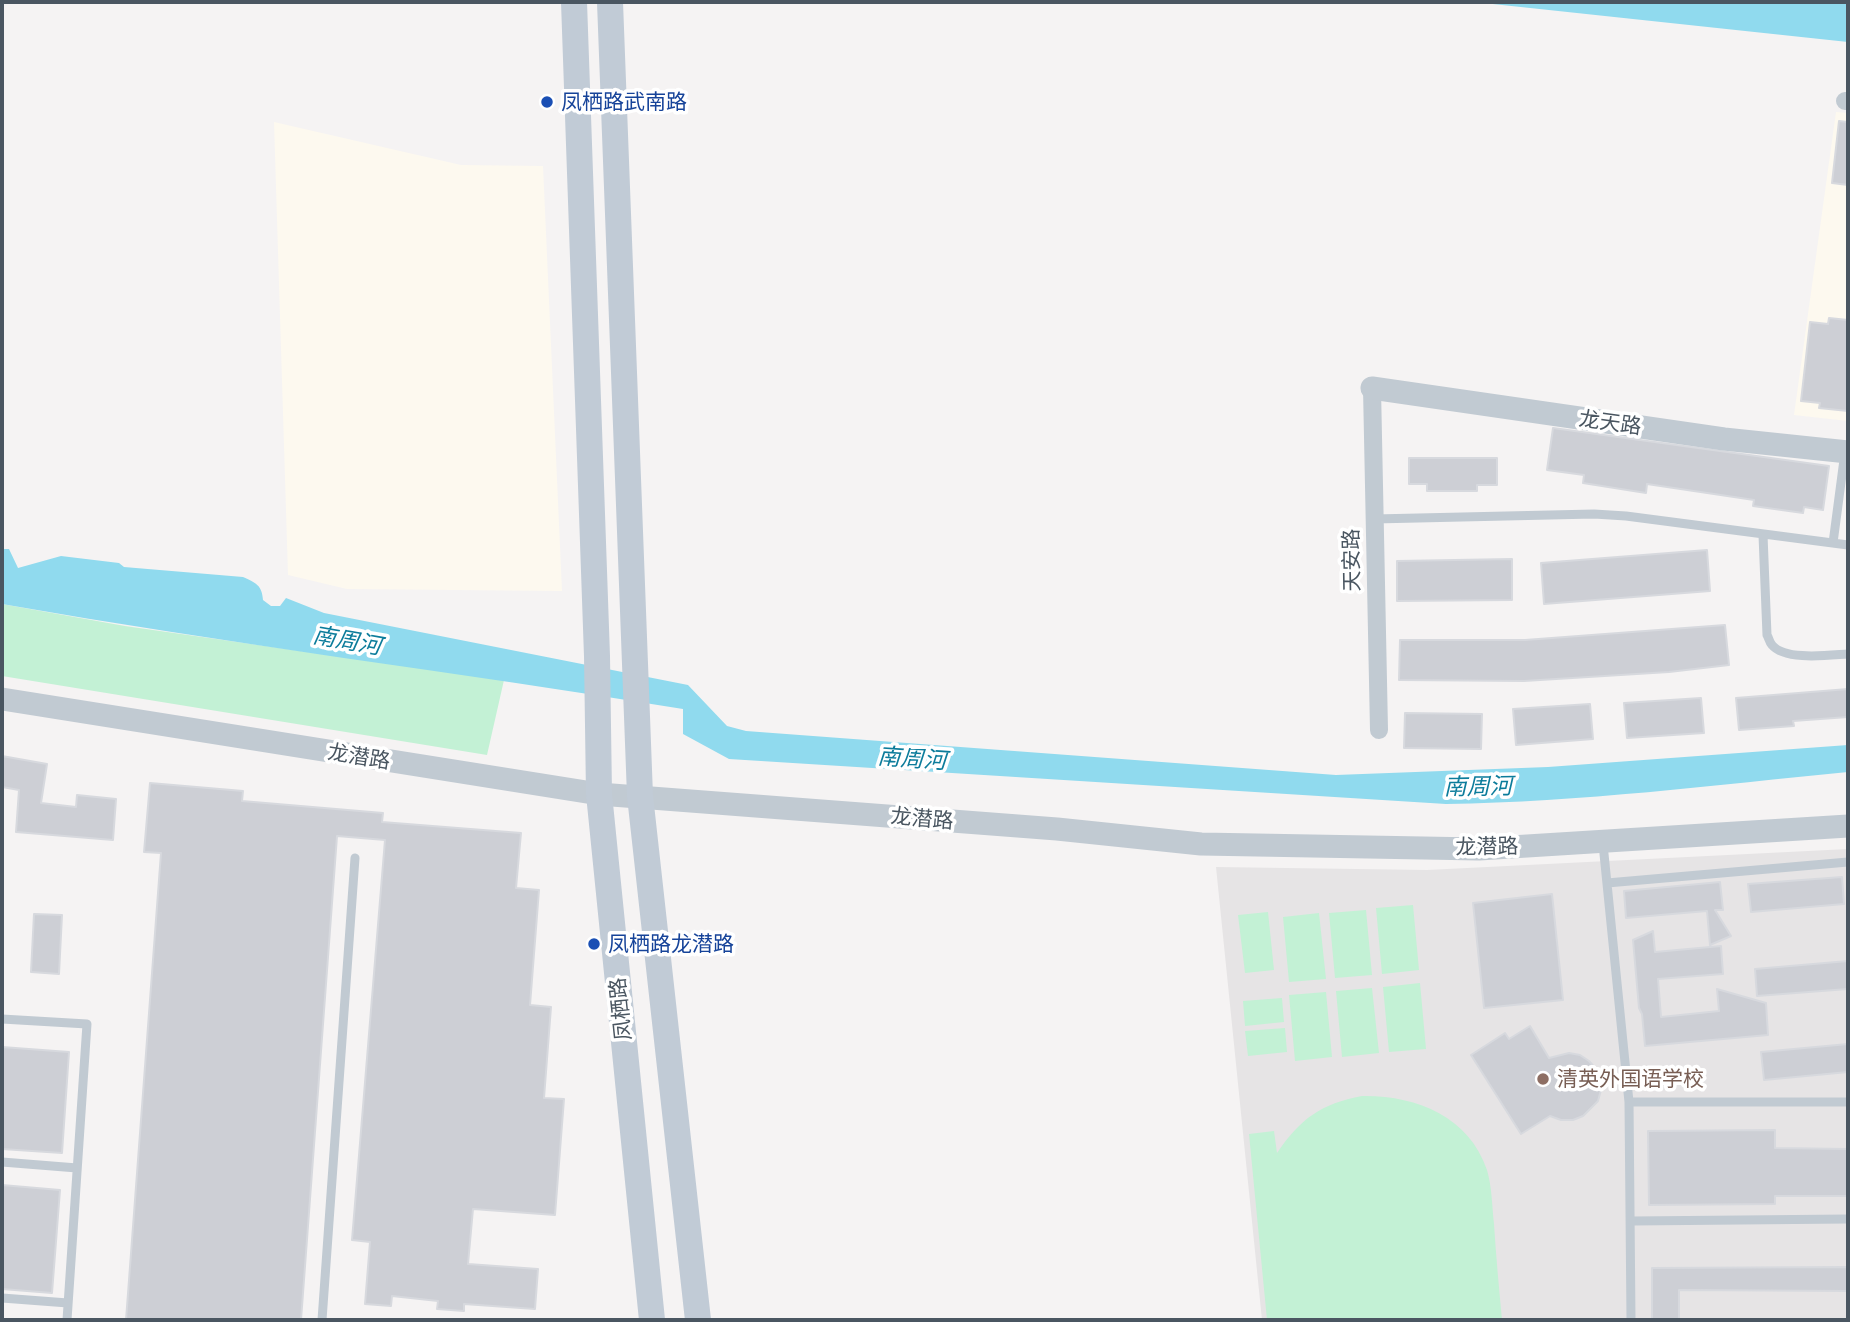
<!DOCTYPE html>
<html>
<head>
<meta charset="utf-8">
<style>
  body { margin:0 }
  #map { position:relative; width:1850px; height:1322px; overflow:hidden; background:#f5f3f3; font-family:"Asap Condensed",sans-serif }
  canvas { display:block }
  .frame { position:absolute; inset:0; border:4px solid #4a5661; pointer-events:none }
</style>
</head>
<body>
<div id="map">
<canvas width="1850" height="1322"></canvas>
<div class="frame"></div>
</div>
<script>
const c = document.querySelector('canvas').getContext('2d');
c.lineJoin = 'round';
function fillPath(path, color) { c.fillStyle = color; c.fill(path, 'evenodd'); }
function trace(path, color, width, dash) { c.strokeStyle = color; c.lineWidth = width; c.lineCap = dash ? 'butt' : 'round'; c.setLineDash(dash || []); c.stroke(path); }
function label(font, color, halo, rows, align = 'center') {
  c.font = font + ' "Asap Condensed","Noto Sans SC",sans-serif'; c.lineWidth = 7; c.setLineDash([]); c.textBaseline = 'middle'; c.strokeStyle = halo; c.fillStyle = color; for (const [text, x, y, turn = 0] of rows) {
    c.save(); c.translate(x, y); c.rotate((+turn || 0) * Math.PI / 180); c.textAlign = isNaN(turn) ? turn : align; if (halo) c.strokeText(text, 0, 0); c.fillText(text, 0, 0); c.restore();
  }
}
const commercial = new Path2D(`
  M 1836,112 L 1848,113 L 1848,421 L 1794,415 Z
  M 274,122 L 461,165 L 543,166 L 562,591 L 347,589 L 288,575 Z`);
const education = new Path2D(`
  M 1848,849 L 1848,1320 L 1262,1320 L 1216,867 L 1427,870 Z`);
const green = new Path2D(`
  M 2,604 L 125,626 L 504,680 L 487,755 L 2,676 Z
  M 1413,905 L 1419,970 L 1382,974 L 1376,908 Z
  M 1366,910 L 1372,975 L 1335,978 L 1329,913 Z
  M 1268,912 L 1274,970 L 1245,973 L 1238,915 Z
  M 1319,913 L 1326,979 L 1289,982 L 1283,917 Z
  M 1420,983 L 1426,1049 L 1389,1052 L 1383,987 Z
  M 1372,988 L 1379,1053 L 1342,1057 L 1336,991 Z
  M 1326,992 L 1332,1057 L 1295,1061 L 1289,995 Z
  M 1282,998 L 1284,1022 L 1245,1026 L 1243,1001 Z
  M 1285,1028 L 1287,1052 L 1248,1056 L 1245,1031 Z
  M 1362,1096 C 1415,1095 1469,1116 1487,1170 C 1492,1187 1492,1206 1494,1224 C 1496,1256 1499,1288 1502,1320 L 1267,1320 L 1249,1134 L 1274,1131 L 1277,1153 C 1301,1118 1321,1104 1362,1096 Z`);
const water = new Path2D(`
  M 1474,2 L 1848,2 L 1848,42 Z
  M 2,549 L 9,549 L 18,568 L 61,556 L 119,563 L 124,567 L 243,577 C 256,583 262,585 263,600 L 271,606 L 280,606 L 286,598 L 324,613 L 688,685 L 727,726 L 746,731 L 1336,775 L 1548,767 L 1848,745 L 1848,772 C 1715,785 1581,802 1446,804 L 729,759 L 683,734 L 683,709 C 456,672 228,644 2,604 Z`);
const building = new Path2D(`
  M 1839,121 L 1848,122 L 1848,185 L 1832,183 Z
  M 1829,318 L 1848,320 L 1848,411 L 1819,408 L 1820,403 L 1801,401 L 1810,322 L 1828,324 Z
  M 1553,428 L 1829,466 L 1823,510 L 1804,507 L 1803,513 L 1753,506 L 1754,500 L 1647,484 L 1646,493 L 1583,483 L 1584,475 L 1547,470 Z
  M 1409,458 L 1497,458 L 1497,485 L 1477,485 L 1477,491 L 1427,491 L 1427,484 L 1409,484 Z
  M 1707,550 L 1710,591 L 1544,604 L 1541,563 Z
  M 1512,559 L 1512,600 L 1397,601 L 1397,561 Z
  M 1725,625 L 1729,665 L 1669,672 L 1524,681 L 1399,680 L 1400,640 L 1525,640 Z
  M 1848,689 L 1848,717 L 1793,721 L 1794,726 L 1739,730 L 1736,698 Z
  M 1701,698 L 1704,733 L 1627,738 L 1624,703 Z
  M 1590,704 L 1593,739 L 1516,745 L 1513,709 Z
  M 1405,713 L 1482,714 L 1481,749 L 1404,748 Z
  M 2,756 L 47,764 L 41,803 L 76,807 L 77,795 L 116,799 L 113,840 L 16,832 L 19,790 L 2,787 Z
  M 150,783 L 243,791 L 242,801 L 383,813 L 382,822 L 521,833 L 516,888 L 539,890 L 530,1005 L 551,1007 L 544,1098 L 564,1099 L 555,1215 L 473,1209 L 468,1264 L 538,1269 L 535,1309 L 464,1304 L 464,1311 L 437,1309 L 438,1301 L 392,1296 L 391,1306 L 365,1304 L 370,1242 L 352,1240 L 385,840 L 337,836 L 301,1320 L 126,1320 L 161,853 L 144,852 Z
  M 1842,877 L 1844,904 L 1751,912 L 1748,884 Z
  M 1720,882 L 1723,910 L 1715,910 L 1731,936 L 1710,945 L 1707,911 L 1626,918 L 1624,891 Z
  M 1552,894 L 1563,1000 L 1484,1008 L 1473,903 Z
  M 34,914 L 62,915 L 59,974 L 31,972 Z
  M 1653,931 L 1655,952 L 1721,946 L 1723,974 L 1658,979 L 1661,1017 L 1719,1011 L 1717,989 L 1766,1003 L 1768,1035 L 1645,1046 L 1642,1014 L 1639,1008 L 1633,940 Z
  M 1848,961 L 1848,989 L 1757,996 L 1755,969 Z
  M 1530,1026 L 1549,1058 L 1569,1053 L 1580,1055 L 1589,1061 L 1596,1069 L 1601,1090 L 1598,1101 L 1583,1116 L 1573,1120 L 1561,1120 L 1550,1116 L 1521,1134 L 1471,1055 L 1505,1033 L 1509,1039 Z
  M 1848,1044 L 1848,1072 L 1764,1080 L 1761,1052 Z
  M 2,1047 L 69,1052 L 62,1153 L 2,1149 Z
  M 1775,1130 L 1775,1148 L 1848,1149 L 1848,1196 L 1775,1196 L 1775,1204 L 1649,1205 L 1648,1131 Z
  M 2,1185 L 60,1190 L 52,1293 L 2,1289 Z
  M 1848,1267 L 1848,1291 L 1679,1290 L 1679,1320 L 1652,1320 L 1652,1268 Z`);
const service = new Path2D(`
  M 1374,519 L 1594,514 L 1626,516 L 1848,545
  M 1763,535 L 1767,635 C 1769,638 1769,642 1772,645 C 1785,661 1830,655 1848,654
  M 1833,543 L 1845,452
  M 1603,844 L 1629,1102 L 1631,1320
  M 1607,883 L 1848,862
  M 2,1019 L 87,1024 L 67,1320
  M 1629,1102 L 1848,1102
  M 2,1162 L 77,1168
  M 1633,1221 L 1848,1219
  M 2,1298 L 68,1303
  M 322,1320 L 355,858`);
const minor = new Path2D(`
  M 1845,101 L 1848,101
  M 1372,388 L 1379,730`);
const tertiary = new Path2D(`
  M 1372,388 L 1724,439 L 1848,452
  M 2,699 L 599,794 L 1057,829 L 1201,844 L 1479,849 L 1848,826`);
const secondary = new Path2D(`
  M 574,2 L 597,656 L 599,794 L 652,1320
  M 610,2 L 640,796 L 698,1320`);
const markers = [
  [547,102,7,"#1a4fb4"],
  [594,944,7,"#1a4fb4"],
  [1543,1079,7,"#8d6e63"]
];
const transitNames = [
  ["凤栖路武南路",561,102],
  ["凤栖路龙潜路",608,944]
];
const streetNames = [
  ["龙天路",1610,423,8],
  ["天安路",1352,560,-91],
  ["龙潜路",359,757,9],
  ["龙潜路",922,819,5],
  ["龙潜路",1487,847,-1],
  ["凤栖路",621,1009,-96]
];
const educationNames = [
  ["清英外国语学校",1557,1079]
];
const waterNames = [
  ["南周河",347,641,10],
  ["南周河",912,759,4],
  ["南周河",1478,787,-1]
];
fillPath(commercial, '#fdf9ef');
fillPath(education, '#e6e4e5');
fillPath(green, '#c3f1d5');
fillPath(water, '#90daee');
fillPath(building, '#cdcfd5');
trace(building, '#d7d9de', 2);
trace(service, '#c1cad2', 9);
trace(minor, '#c1cad2', 18);
trace(tertiary, '#c1cad2', 23);
trace(secondary, '#c1cbd6', 26);
for (const [x, y, r, color] of markers) { const dot = new Path2D(); dot.arc(x, y, r, 0, 2 * Math.PI); c.fillStyle = color; c.fill(dot); trace(dot, '#fff', 2.5); }
label('21px', '#164399', '#fff', transitNames, 'left');
label('21px', '#4a5661', '#fff', streetNames);
label('21px', '#785e54', '#fff', educationNames, 'left');
label('italic 23px', '#0c7c9b', '#fff', waterNames);
</script>
</body>
</html>
